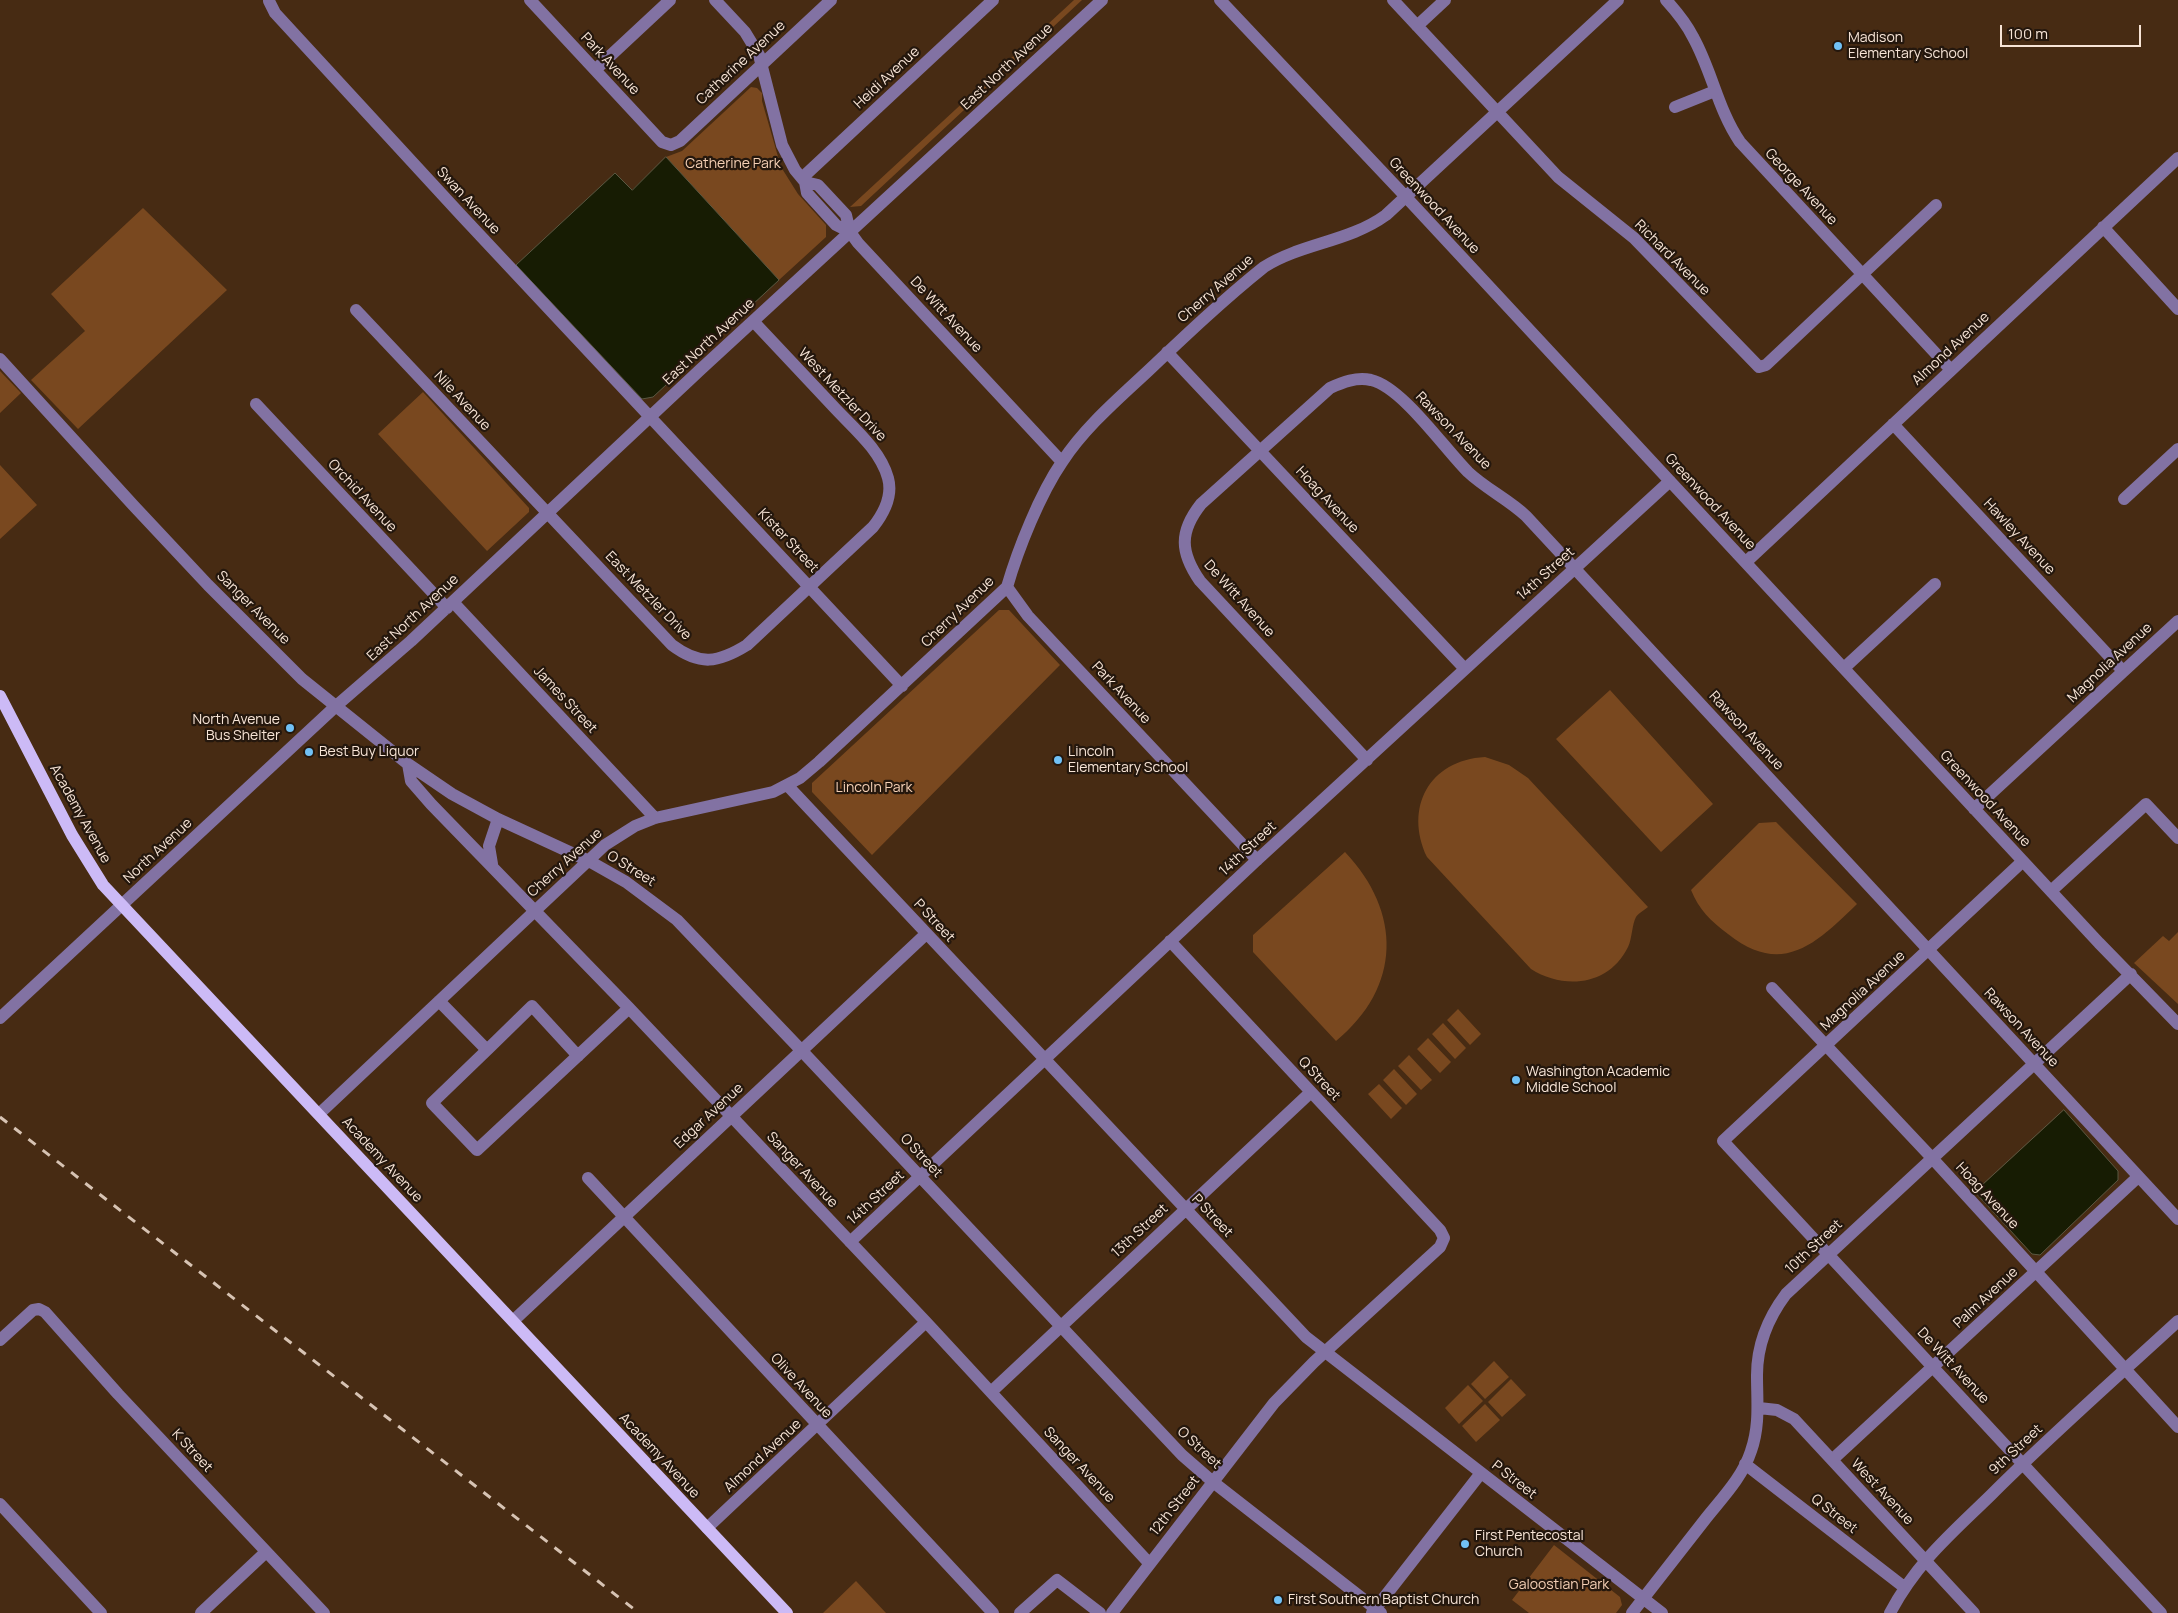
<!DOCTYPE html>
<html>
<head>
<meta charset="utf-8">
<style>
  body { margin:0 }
  #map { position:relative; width:2178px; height:1613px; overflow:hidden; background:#472b13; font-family:Manrope,sans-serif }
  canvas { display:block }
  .scale { position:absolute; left:2000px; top:25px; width:141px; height:22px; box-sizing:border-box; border:2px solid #f7e4d6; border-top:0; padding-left:6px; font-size:15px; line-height:18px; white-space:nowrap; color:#f7e4d6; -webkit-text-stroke:4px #24170d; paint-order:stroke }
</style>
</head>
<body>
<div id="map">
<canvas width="2178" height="1613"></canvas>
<div class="scale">100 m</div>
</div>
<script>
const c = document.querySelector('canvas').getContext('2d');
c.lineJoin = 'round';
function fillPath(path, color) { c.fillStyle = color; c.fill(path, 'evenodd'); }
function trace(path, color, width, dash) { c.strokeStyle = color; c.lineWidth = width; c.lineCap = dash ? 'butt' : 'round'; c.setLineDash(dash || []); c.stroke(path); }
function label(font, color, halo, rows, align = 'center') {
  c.font = font + ' Manrope,sans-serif'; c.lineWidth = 4.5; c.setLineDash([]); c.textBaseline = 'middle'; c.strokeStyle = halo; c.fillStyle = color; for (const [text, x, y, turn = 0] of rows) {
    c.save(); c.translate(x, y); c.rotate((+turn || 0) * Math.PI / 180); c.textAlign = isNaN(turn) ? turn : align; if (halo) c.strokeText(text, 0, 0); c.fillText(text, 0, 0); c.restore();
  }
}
const green = new Path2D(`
  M 1074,0 L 1082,0 L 861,206 L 850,207 Z
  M 751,87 L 757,88 L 762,93 L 762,101 L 781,167 L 798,194 L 826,225 L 826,237 L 779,280 L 666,157 L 682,151 Z
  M 143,208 L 227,290 L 78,429 L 31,380 L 85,331 L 51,294 Z
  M 0,371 L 21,393 L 0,413 Z
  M 423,392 L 529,508 L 529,512 L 487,551 L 378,434 Z
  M 0,465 L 37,505 L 0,539 Z
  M 999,610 L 1009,610 L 1060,665 L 872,855 L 812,792 L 812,783 Z
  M 1610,690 L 1713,804 L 1661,852 L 1556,739 Z
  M 1485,757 L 1509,765 L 1528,778 L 1648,907 C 1644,910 1638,914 1636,917 C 1632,924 1632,939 1628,947 C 1609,986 1564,990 1531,969 L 1427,857 C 1404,808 1429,760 1485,757 Z
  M 1776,822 L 1857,904 C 1816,944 1782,977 1728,934 C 1711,921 1699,910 1691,890 L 1759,823 Z
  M 1345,852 C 1402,912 1402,987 1336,1041 L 1253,952 L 1253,935 Z
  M 2178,932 L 2178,1004 L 2134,963 L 2163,936 L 2169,941 Z
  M 1458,1009 L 1481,1034 L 1470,1045 L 1447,1020 Z
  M 1443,1023 L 1466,1048 L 1455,1059 L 1432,1034 Z
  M 1428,1038 L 1451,1062 L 1440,1073 L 1417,1049 Z
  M 1409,1055 L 1432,1080 L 1421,1090 L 1398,1066 Z
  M 1394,1069 L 1417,1094 L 1406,1105 L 1383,1080 Z
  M 1379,1084 L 1402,1108 L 1391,1119 L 1368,1094 Z
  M 1494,1361 L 1509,1377 L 1485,1399 L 1471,1384 Z
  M 1511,1379 L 1526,1395 L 1502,1417 L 1488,1402 Z
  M 1468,1385 L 1483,1401 L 1459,1424 L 1445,1408 Z
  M 1485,1404 L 1500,1420 L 1476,1442 L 1462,1426 Z
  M 1554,1545 L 1620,1597 L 1622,1605 L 1616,1613 L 1529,1613 L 1512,1600 Z
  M 856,1581 L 886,1613 L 823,1613 Z`);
const water = new Path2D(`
  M 666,157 L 779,280 L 653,397 L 642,399 L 516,265 L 615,173 L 632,190 Z
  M 2064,1110 L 2118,1171 L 2118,1180 L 2040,1255 L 2032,1254 L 1975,1192 Z`);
const minor = new Path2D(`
  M 530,0 L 662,142 L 671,145 L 680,141 L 831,0
  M 715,0 L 745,32 L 759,55 L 782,145 L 795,170 L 805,182 L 807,193 L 836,225 L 850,232
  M 1220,0 L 1406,197 L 2099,943 L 2178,1024
  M 1393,0 L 1558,177 L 1634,238 L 1759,367 L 1766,365 L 1936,205
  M 1666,0 C 1676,11 1686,23 1693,37 C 1712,71 1718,110 1740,142 L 1951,370
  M 269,1 L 275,13 L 461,215 L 902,686
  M 1417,26 L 1445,0
  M 595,70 L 670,0
  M 1675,107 L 1715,91
  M 802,178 L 993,0
  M 805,182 L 818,185 L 846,215 L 850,232 L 858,243 L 1062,462
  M 2103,227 L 2178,309
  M 356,310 L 672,645 C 700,666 718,663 747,645 L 873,527 C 884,513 893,496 888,478 C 880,449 852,427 832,405 C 806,377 779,349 753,321
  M 1167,352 L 1465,669
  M 0,359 L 133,505 L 208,585 L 302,679 L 408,764 L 452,794 L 498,819 L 589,861 L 626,882 L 677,920 L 801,1050 L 1182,1455 L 1213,1482 L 1381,1613
  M 256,404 L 447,608
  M 1893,424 L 2123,671
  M 2124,499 L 2178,449
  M 1746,562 L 2178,158
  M 1007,587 L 1028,616 L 1257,860
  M 453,602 L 655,818
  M 1844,668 L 1935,584
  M 1367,760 L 1200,581 C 1180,552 1179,532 1201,504 L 1330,388 C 1343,382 1356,377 1371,380 C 1402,387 1444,448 1468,472 C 1486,489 1508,499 1526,516 L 2178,1219
  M 408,764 L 411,781 L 431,804 L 629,1008 L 926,1322 L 1149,1563
  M 788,786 L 1306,1337 L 1662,1613
  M 1974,809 L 2178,621
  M 2023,861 L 1723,1141 L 2161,1613
  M 492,864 L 489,846 L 498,819
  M 2051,891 L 2146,804 L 2178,838
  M 1772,988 L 1932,1158 L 2178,1427
  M 439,1001 L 487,1050 L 432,1103 L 477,1150 L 629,1008
  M 0,1018 L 336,706 L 411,641 L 701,369 L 1102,0
  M 487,1050 L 532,1006 L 578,1056
  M 319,1114 L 605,845 L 635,826 L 655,818 L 773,792 L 800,778 L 819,762 L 1007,587 C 1018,549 1040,494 1062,462 C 1085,427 1118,399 1148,371 C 1186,335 1224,299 1264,267 C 1302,243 1349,242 1386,215 L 1618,0
  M 588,1178 L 993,1613
  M 850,1242 L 1257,860 L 1670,481
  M 513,1321 L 926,934
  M 0,1340 L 33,1310 L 39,1309 L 45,1312 L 118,1394 L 324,1613
  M 991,1392 L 1311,1092
  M 1759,1408 L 1777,1410 L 1794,1419 L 1974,1613
  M 1832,1460 L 2138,1177
  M 1745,1464 L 1904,1587
  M 0,1504 L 101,1613
  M 707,1528 L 926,1322
  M 201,1613 L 266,1552
  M 1020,1613 L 1057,1580 L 1100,1613
  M 1112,1613 L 1274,1403 L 1314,1362 L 1440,1247 L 1444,1238 L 1440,1230 L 1170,941
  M 1372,1613 L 1481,1473
  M 1632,1613 C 1657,1581 1682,1549 1707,1517 C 1724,1496 1743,1476 1751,1451 C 1760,1425 1757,1402 1757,1375 C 1757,1346 1768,1318 1786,1294 L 2131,974
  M 1890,1613 C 1917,1562 1951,1534 1991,1495 C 2051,1435 2115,1379 2178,1321`);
const major = new Path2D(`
  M 0,696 L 72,835 L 103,885 L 787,1613`);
const rail = new Path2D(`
  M 0,1117 L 639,1613`);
const markers = [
  [1838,46,5,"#71c1f5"],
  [290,728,5,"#71c1f5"],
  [309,752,5,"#71c1f5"],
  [1058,760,5,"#71c1f5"],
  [1516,1080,5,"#71c1f5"],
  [1465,1544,5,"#71c1f5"],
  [1278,1600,5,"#71c1f5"]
];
const poiNames = [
  ["Madison",1848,38],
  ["Elementary School",1848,54],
  ["North Avenue",280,720,"right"],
  ["Bus Shelter",280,736,"right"],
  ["Best Buy Liquor",319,752],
  ["Lincoln",1068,752],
  ["Elementary School",1068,768],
  ["Washington Academic",1526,1072],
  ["Middle School",1526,1088],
  ["First Pentecostal",1475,1536],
  ["Church",1475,1552],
  ["First Southern Baptist Church",1288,1600]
];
const streetNames = [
  ["Catherine Avenue",741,63,-43],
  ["Park Avenue",610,64,47],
  ["East North Avenue",1007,67,-43],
  ["Heidi Avenue",887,78,-43],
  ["George Avenue",1801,187,47],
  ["Swan Avenue",468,201,47],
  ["Greenwood Avenue",1434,206,47],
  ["Richard Avenue",1672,258,45],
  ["Cherry Avenue",1216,289,-41],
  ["De Witt Avenue",946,315,47],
  ["East North Avenue",709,342,-43],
  ["Almond Avenue",1951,349,-43],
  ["West Metzler Drive",842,395,47],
  ["Nile Avenue",462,401,47],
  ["Rawson Avenue",1453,431,46],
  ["Orchid Avenue",362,496,47],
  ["Hoag Avenue",1327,500,47],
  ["Greenwood Avenue",1710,502,47],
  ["Hawley Avenue",2019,537,47],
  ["Kister Street",788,541,47],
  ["14th Street",1546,574,-42],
  ["East Metzler Drive",648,596,46],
  ["De Witt Avenue",1239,599,48],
  ["Sanger Avenue",253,608,45],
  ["Cherry Avenue",958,612,-44],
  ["East North Avenue",413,618,-43],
  ["Magnolia Avenue",2110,663,-43],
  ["Park Avenue",1121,693,47],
  ["James Street",565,700,47],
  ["Rawson Avenue",1746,731,47],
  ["Greenwood Avenue",1985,799,47],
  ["Academy Avenue",80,814,61],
  ["14th Street",1248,849,-43],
  ["North Avenue",158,851,-43],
  ["Cherry Avenue",565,863,-42],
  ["O Street",631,869,32],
  ["P Street",934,921,47],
  ["Magnolia Avenue",1863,991,-43],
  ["Rawson Avenue",2021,1028,47],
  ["Q Street",1319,1079,47],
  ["Edgar Avenue",709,1116,-43],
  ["O Street",921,1156,47],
  ["Academy Avenue",382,1160,47],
  ["Sanger Avenue",802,1170,47],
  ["Hoag Avenue",1987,1196,47],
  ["14th Street",876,1198,-43],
  ["P Street",1212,1216,47],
  ["13th Street",1140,1231,-43],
  ["10th Street",1814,1247,-43],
  ["Palm Avenue",1986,1298,-43],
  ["De Witt Avenue",1953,1366,47],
  ["Olive Avenue",801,1386,47],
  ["O Street",1199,1448,43],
  ["9th Street",2016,1450,-43],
  ["K Street",192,1451,47],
  ["Academy Avenue",659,1456,47],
  ["Almond Avenue",763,1456,-43],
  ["Sanger Avenue",1079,1465,47],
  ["P Street",1514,1480,38],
  ["West Avenue",1882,1492,47],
  ["12th Street",1175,1506,-52],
  ["Q Street",1834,1514,38]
];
const parkNames = [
  ["Catherine Park",733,164],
  ["Lincoln Park",874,788],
  ["Galoostian Park",1559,1585]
];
fillPath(green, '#79481f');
fillPath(water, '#171c03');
trace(water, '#5a5842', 1);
trace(minor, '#8272a3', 12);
trace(major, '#ccbaf6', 12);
trace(rail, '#d7c3b3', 3, [9, 9]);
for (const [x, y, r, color] of markers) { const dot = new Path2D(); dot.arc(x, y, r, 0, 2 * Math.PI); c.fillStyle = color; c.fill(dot); trace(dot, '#24170d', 2); }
label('14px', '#f7e4d6', '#24170d', poiNames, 'left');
label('14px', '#f7e4d6', '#24170d', streetNames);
label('14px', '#f5d0b5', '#24170d', parkNames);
</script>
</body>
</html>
